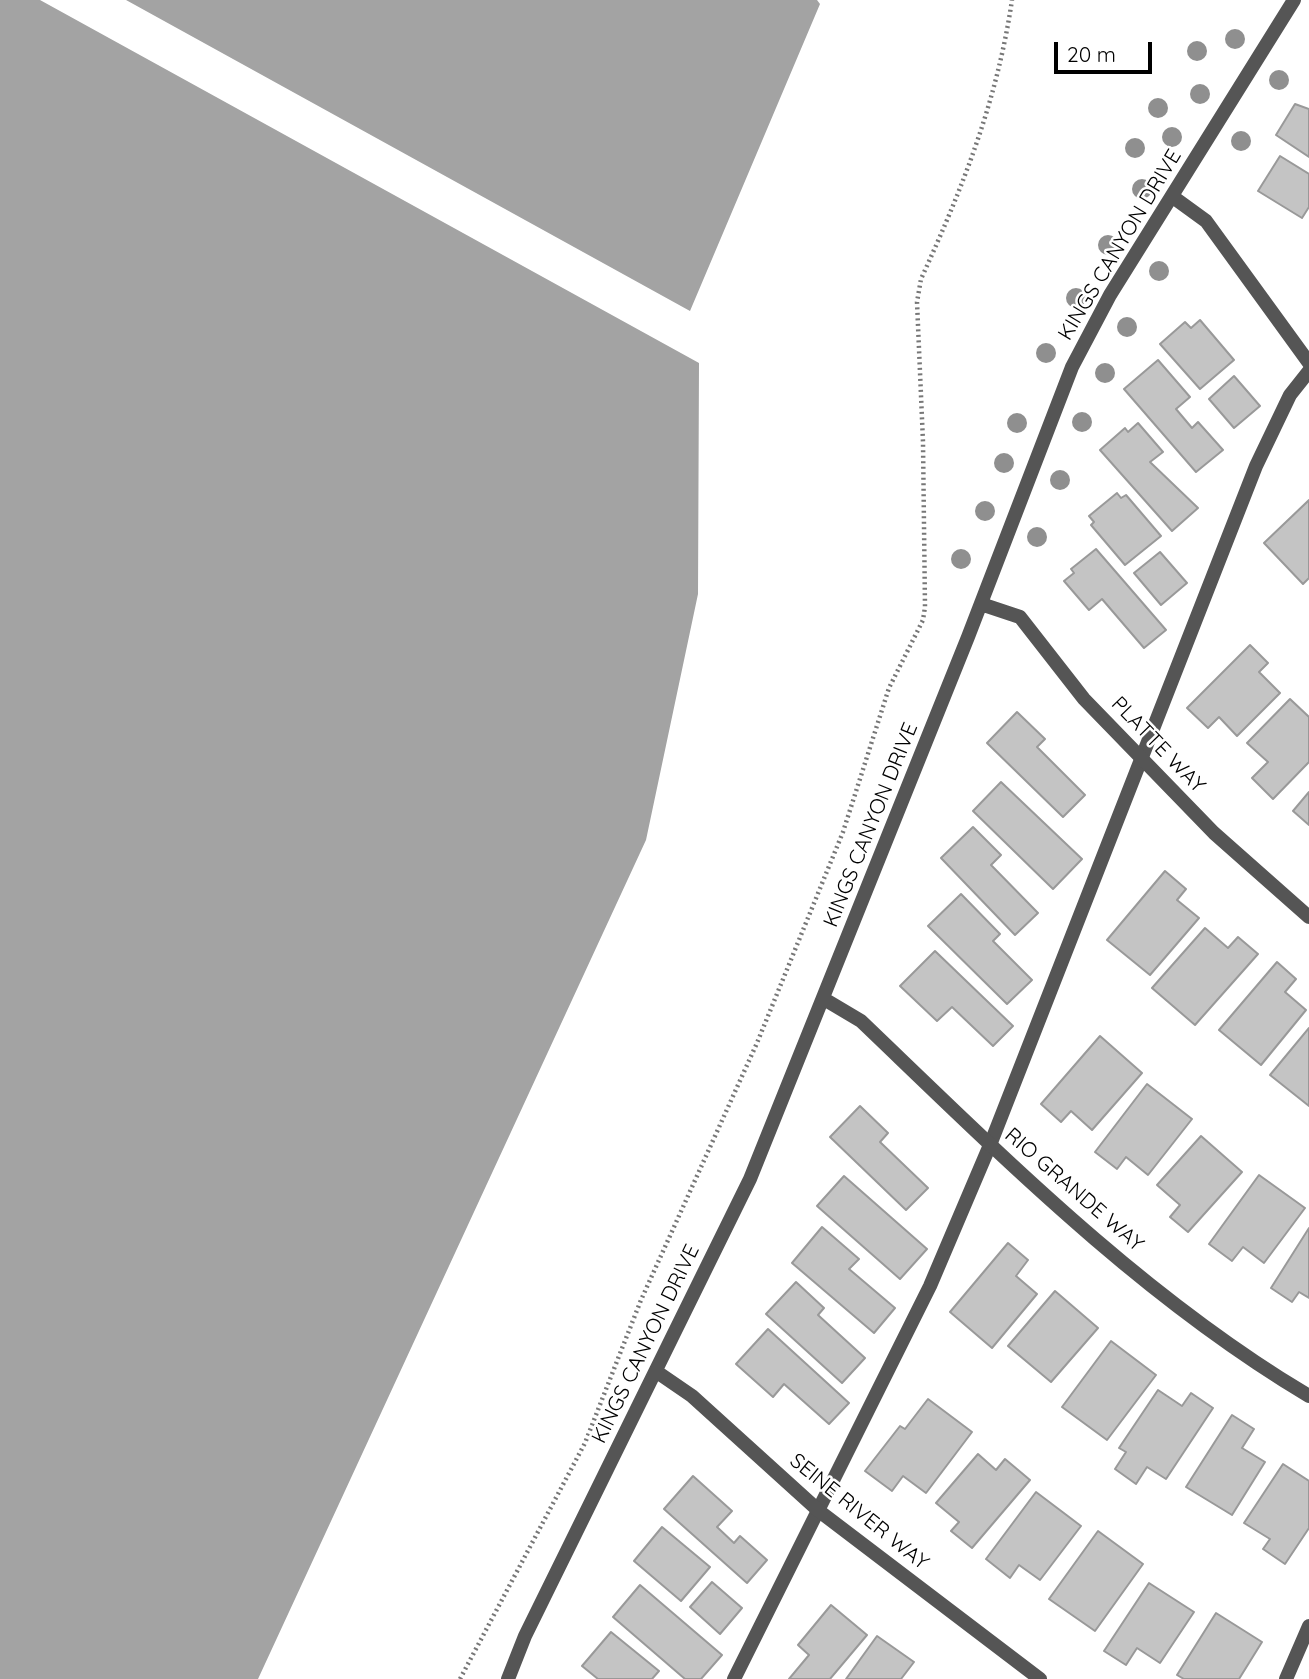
<!DOCTYPE html>
<html>
<head>
<meta charset="utf-8">
<style>
  body { margin:0 }
  #map { position:relative; width:1309px; height:1679px; overflow:hidden; background:#fff; font-family:Quicksand,sans-serif }
  canvas { display:block }
  .scale { position:absolute; left:1054px; top:42px; width:98px; height:32px; box-sizing:border-box; border:4px solid #000; border-top:0; padding-left:9px; font-size:21px; line-height:24px; white-space:nowrap; color:#000; -webkit-text-stroke:5px #fff; paint-order:stroke }
</style>
</head>
<body>
<div id="map">
<canvas width="1309" height="1679"></canvas>
<div class="scale">20 m</div>
</div>
<script>
const c = document.querySelector('canvas').getContext('2d');
c.lineJoin = 'round';
function fill(path, color) {
  c.fillStyle = color;
  c.fill(path, 'evenodd');
}
function strokePath(path, color, width, dash) {
  c.strokeStyle = color;
  c.lineWidth = width;
  c.lineCap = dash ? 'butt' : 'round';
  c.setLineDash(dash || []);
  c.stroke(path);
}
function write(font, color, halo, rows, align = 'center') {
  c.font = font + ' Quicksand,sans-serif';
  c.lineWidth = 5;
  c.setLineDash([]);
  c.textBaseline = 'middle';
  c.strokeStyle = halo;
  c.fillStyle = color;
  for (const [text, x, y, turn = 0] of rows) {
    c.save();
    c.translate(x, y);
    c.rotate((+turn || 0) * Math.PI / 180);
    c.textAlign = isNaN(turn) ? turn : align;
    if (halo) c.strokeText(text, 0, 0);
    c.fillText(text, 0, 0);
    c.restore();
  }
}
const water = new Path2D(`
  M 0,0 L 40,0 L 699,363 L 698,594 L 646,840 L 258,1679 L 0,1679 Z
  M 126,0 L 817,0 L 820,4 L 690,311 Z`);
const building = new Path2D(`
  M 1295,104 L 1309,109 L 1309,157 L 1276,135 Z
  M 1280,156 L 1309,174 L 1309,207 L 1302,218 L 1258,191 Z
  M 1200,320 L 1234,360 L 1200,389 L 1160,344 L 1185,322 L 1191,328 Z
  M 1158,360 L 1190,397 L 1176,409 L 1192,428 L 1198,422 L 1223,450 L 1196,472 L 1124,389 Z
  M 1234,376 L 1260,406 L 1234,428 L 1209,399 Z
  M 1138,423 L 1163,452 L 1150,462 L 1198,508 L 1172,531 L 1100,450 L 1125,428 L 1128,432 Z
  M 1117,493 L 1121,498 L 1126,495 L 1161,536 L 1125,565 L 1091,525 L 1094,522 L 1089,516 Z
  M 1309,500 L 1309,578 L 1303,584 L 1264,543 Z
  M 1096,549 L 1166,630 L 1144,648 L 1102,599 L 1089,610 L 1064,581 L 1074,573 L 1071,569 Z
  M 1160,552 L 1187,583 L 1161,605 L 1134,573 Z
  M 1250,645 L 1268,663 L 1259,672 L 1280,693 L 1237,736 L 1219,717 L 1208,728 L 1187,708 Z
  M 1290,699 L 1309,717 L 1309,762 L 1273,799 L 1252,778 L 1268,762 L 1247,743 Z
  M 1017,712 L 1045,739 L 1037,747 L 1085,795 L 1063,817 L 987,743 Z
  M 1001,782 L 1082,859 L 1053,889 L 973,811 Z
  M 1309,792 L 1309,825 L 1293,811 Z
  M 973,827 L 1001,855 L 991,865 L 1038,913 L 1015,935 L 941,858 Z
  M 1165,871 L 1186,889 L 1177,900 L 1199,918 L 1150,975 L 1107,940 Z
  M 961,894 L 1000,934 L 993,941 L 1032,980 L 1007,1004 L 928,926 Z
  M 1205,928 L 1228,948 L 1238,937 L 1258,954 L 1195,1025 L 1152,988 Z
  M 935,951 L 1013,1026 L 993,1046 L 952,1007 L 937,1021 L 900,986 Z
  M 1277,962 L 1296,979 L 1285,992 L 1306,1010 L 1261,1065 L 1219,1030 Z
  M 1309,1028 L 1309,1106 L 1270,1075 Z
  M 1100,1036 L 1142,1073 L 1092,1130 L 1071,1111 L 1061,1122 L 1041,1104 Z
  M 1147,1084 L 1192,1119 L 1148,1175 L 1126,1157 L 1117,1169 L 1095,1152 Z
  M 860,1106 L 888,1133 L 880,1142 L 928,1188 L 906,1210 L 830,1137 Z
  M 1201,1136 L 1242,1172 L 1188,1232 L 1170,1217 L 1180,1205 L 1157,1185 Z
  M 1259,1175 L 1305,1208 L 1264,1263 L 1243,1247 L 1232,1261 L 1209,1244 Z
  M 844,1176 L 927,1249 L 900,1279 L 817,1206 Z
  M 822,1227 L 859,1259 L 849,1269 L 895,1308 L 874,1333 L 792,1263 Z
  M 1309,1228 L 1309,1298 L 1299,1292 L 1292,1302 L 1271,1288 Z
  M 1008,1243 L 1028,1260 L 1016,1276 L 1037,1294 L 992,1348 L 950,1312 Z
  M 796,1282 L 824,1308 L 818,1315 L 865,1358 L 842,1383 L 766,1314 Z
  M 1055,1291 L 1098,1328 L 1051,1382 L 1008,1346 Z
  M 768,1329 L 849,1403 L 829,1424 L 784,1384 L 773,1397 L 736,1364 Z
  M 1111,1341 L 1156,1375 L 1107,1440 L 1062,1407 Z
  M 1158,1390 L 1182,1406 L 1191,1393 L 1213,1408 L 1166,1479 L 1147,1467 L 1136,1484 L 1115,1469 L 1126,1452 L 1119,1448 Z
  M 928,1399 L 972,1432 L 926,1493 L 903,1476 L 892,1491 L 865,1471 L 900,1426 L 905,1429 Z
  M 1232,1415 L 1254,1429 L 1242,1448 L 1265,1462 L 1232,1515 L 1186,1487 Z
  M 978,1454 L 996,1470 L 1005,1459 L 1030,1480 L 972,1548 L 951,1531 L 959,1522 L 936,1503 Z
  M 1283,1464 L 1309,1481 L 1309,1528 L 1285,1564 L 1263,1549 L 1270,1539 L 1244,1523 Z
  M 693,1476 L 732,1511 L 717,1527 L 734,1543 L 740,1536 L 767,1560 L 747,1583 L 664,1509 Z
  M 1036,1492 L 1081,1526 L 1040,1580 L 1019,1565 L 1010,1578 L 986,1559 Z
  M 662,1527 L 710,1567 L 681,1601 L 634,1561 Z
  M 1098,1531 L 1143,1564 L 1095,1631 L 1049,1599 Z
  M 712,1582 L 742,1608 L 720,1634 L 690,1607 Z
  M 1149,1583 L 1194,1612 L 1160,1663 L 1137,1648 L 1126,1665 L 1104,1651 Z
  M 640,1585 L 722,1655 L 701,1679 L 685,1679 L 613,1617 Z
  M 831,1605 L 867,1635 L 830,1679 L 789,1679 L 809,1655 L 798,1645 Z
  M 1216,1613 L 1262,1642 L 1239,1679 L 1184,1679 L 1177,1675 Z
  M 611,1632 L 659,1671 L 652,1679 L 598,1679 L 582,1666 Z
  M 877,1636 L 914,1662 L 901,1679 L 846,1679 Z`);
const path = new Path2D(`
  M 460,1679 L 585,1443 L 641,1300 L 757,1043 L 843,832 L 889,688 L 923,620 L 925,607 L 923,442 L 917,302 L 921,279 C 963,187 997,101 1012,0`);
const service = new Path2D(`
  M 734,1679 L 930,1286 L 990,1145 L 1256,466 L 1290,395 L 1309,371
  M 1286,1679 L 1309,1626`);
const minor = new Path2D(`
  M 1173,197 L 1206,221 L 1309,363
  M 981,604 L 1020,617 L 1084,699 L 1214,833 L 1309,917
  M 824,999 L 861,1021 C 1001,1155 1141,1296 1309,1396
  M 657,1372 L 692,1396 L 819,1511 L 1040,1679
  M 508,1679 L 525,1636 L 750,1179 L 968,637 L 1072,367 L 1110,295 L 1294,0`);
const trees = [
  [1235,39],
  [1197,51],
  [1279,80],
  [1200,94],
  [1158,108],
  [1172,137],
  [1241,141],
  [1135,148],
  [1142,189],
  [1108,245],
  [1159,271],
  [1076,298],
  [1127,327],
  [1046,353],
  [1105,373],
  [1082,422],
  [1017,423],
  [1004,463],
  [1060,480],
  [985,511],
  [1037,537],
  [961,559]
];
const streetNames = [
  ["KINGS CANYON DRIVE",1120,245,-59],
  ["PLATTE WAY",1158,745,46],
  ["KINGS CANYON DRIVE",871,825,-68],
  ["RIO GRANDE WAY",1074,1190,41],
  ["KINGS CANYON DRIVE",646,1344,-64],
  ["SEINE RIVER WAY",859,1512,39]
];
fill(water, '#a3a3a3');
fill(building, '#c4c4c4');
strokePath(building, '#999', 2);
strokePath(path, '#777', 4.5, [2, 3.5]);
strokePath(service, '#555', 14);
strokePath(minor, '#555', 14);
c.fillStyle = '#8f8f8f';
for (const [x, y] of trees) {
  c.beginPath();
  c.arc(x, y, 10, 0, 2 * Math.PI);
  c.fill();
}
write('21px', '#000', '#fff', streetNames);
</script>
</body>
</html>
